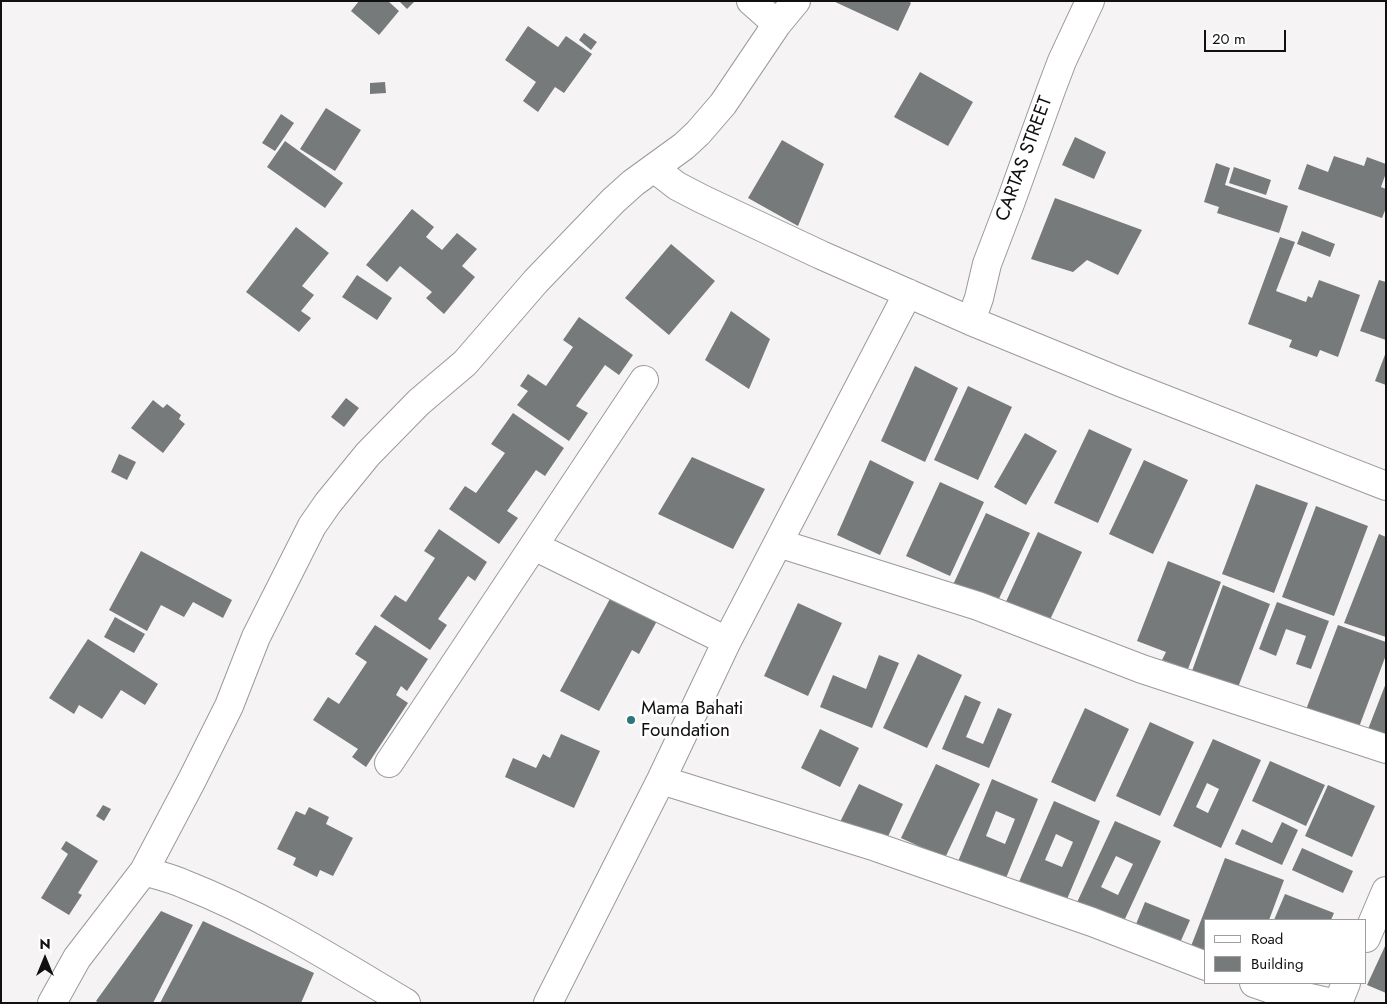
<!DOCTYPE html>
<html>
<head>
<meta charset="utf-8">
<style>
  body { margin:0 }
  #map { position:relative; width:1387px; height:1004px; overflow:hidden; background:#f6f3f5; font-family:Jost,sans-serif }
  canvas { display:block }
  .frame { position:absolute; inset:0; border:2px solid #111010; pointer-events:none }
  .legend { position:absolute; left:1204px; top:919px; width:162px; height:65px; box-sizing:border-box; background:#fff; border:1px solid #a09f9f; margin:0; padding:6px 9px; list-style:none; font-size:15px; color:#111010 }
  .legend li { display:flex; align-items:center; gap:10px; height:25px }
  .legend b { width:25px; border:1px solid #a09f9f }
  .north { position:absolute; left:20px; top:934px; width:50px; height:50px; -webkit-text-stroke:4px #fff; paint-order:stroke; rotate:0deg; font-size:14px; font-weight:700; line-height:20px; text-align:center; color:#111010 }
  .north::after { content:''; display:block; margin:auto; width:18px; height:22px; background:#111010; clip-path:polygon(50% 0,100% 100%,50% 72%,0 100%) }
  .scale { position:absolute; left:1204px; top:30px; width:82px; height:22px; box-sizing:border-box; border:2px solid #111010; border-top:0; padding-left:6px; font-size:15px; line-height:18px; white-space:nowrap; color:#111010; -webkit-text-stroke:4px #fff; paint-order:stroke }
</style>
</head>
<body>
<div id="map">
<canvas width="1387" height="1004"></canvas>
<div class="frame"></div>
<ul class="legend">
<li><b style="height:6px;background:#fff"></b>Road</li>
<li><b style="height:14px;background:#767a7a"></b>Building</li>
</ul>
<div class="north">N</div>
<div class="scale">20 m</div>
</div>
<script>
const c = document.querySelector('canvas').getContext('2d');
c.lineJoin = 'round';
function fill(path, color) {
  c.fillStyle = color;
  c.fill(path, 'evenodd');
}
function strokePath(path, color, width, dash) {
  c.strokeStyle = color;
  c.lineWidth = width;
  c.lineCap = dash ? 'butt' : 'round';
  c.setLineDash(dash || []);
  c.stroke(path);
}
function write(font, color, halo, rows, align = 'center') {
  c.font = font + ' Jost,sans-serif';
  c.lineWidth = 5;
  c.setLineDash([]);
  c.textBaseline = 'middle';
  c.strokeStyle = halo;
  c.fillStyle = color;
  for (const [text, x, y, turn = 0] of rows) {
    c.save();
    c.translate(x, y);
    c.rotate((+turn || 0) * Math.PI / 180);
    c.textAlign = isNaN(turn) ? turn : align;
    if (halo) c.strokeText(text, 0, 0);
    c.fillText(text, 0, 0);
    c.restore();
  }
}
const building = new Path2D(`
  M 359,1 L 388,1 L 399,11 L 379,35 L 351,11 Z
  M 399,1 L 415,1 L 407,9 Z
  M 833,1 L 908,1 L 911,3 L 898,31 Z
  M 528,26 L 558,47 L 566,36 L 592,54 L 564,93 L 555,87 L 538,112 L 523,101 L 536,82 L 505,60 Z
  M 584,33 L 597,42 L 591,50 L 579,40 Z
  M 920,72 L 973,102 L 948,146 L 894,117 Z
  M 385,82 L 386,93 L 370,94 L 370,83 Z
  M 326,108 L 361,130 L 335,171 L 300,149 Z
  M 281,114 L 294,123 L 275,151 L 262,143 Z
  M 1075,137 L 1106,152 L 1094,179 L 1062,165 Z
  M 782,140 L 824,164 L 798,226 L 748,198 Z
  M 285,141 L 343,183 L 325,208 L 267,167 Z
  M 1334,156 L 1364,166 L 1367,157 L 1386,164 L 1386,173 L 1381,187 L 1386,189 L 1386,208 L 1382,218 L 1298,189 L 1307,164 L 1328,172 Z
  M 1216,163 L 1230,168 L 1225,185 L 1288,206 L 1279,233 L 1217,213 L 1219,207 L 1204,202 Z
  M 1234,167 L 1271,180 L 1266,195 L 1229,183 Z
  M 1055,198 L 1142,230 L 1118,275 L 1087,260 L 1073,272 L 1031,259 Z
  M 412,209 L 434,227 L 426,237 L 442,250 L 457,233 L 477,249 L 462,266 L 475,277 L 444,314 L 426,298 L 432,292 L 400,266 L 387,282 L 366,265 Z
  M 296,227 L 329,253 L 302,286 L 314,295 L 301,311 L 311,318 L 299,332 L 246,292 Z
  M 1302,231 L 1335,244 L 1330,257 L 1297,244 Z
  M 1280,237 L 1295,242 L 1276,291 L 1306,302 L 1308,296 L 1312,298 L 1319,280 L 1360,295 L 1338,357 L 1320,350 L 1317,357 L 1289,347 L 1292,340 L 1248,324 Z
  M 671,244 L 715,281 L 669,335 L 625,298 Z
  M 357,275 L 392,298 L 377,320 L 342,297 Z
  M 1379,280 L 1386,282 L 1386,340 L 1360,331 Z
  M 731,311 L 770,339 L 749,389 L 705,360 Z
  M 579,317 L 633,355 L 619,375 L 605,365 L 576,406 L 588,413 L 569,441 L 517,405 L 528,391 L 520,386 L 528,374 L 546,386 L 573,347 L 563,340 Z
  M 1386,352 L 1386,385 L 1375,381 Z
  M 915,366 L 958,388 L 925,462 L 881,441 Z
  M 968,386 L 1012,407 L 978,480 L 934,460 Z
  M 346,398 L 359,408 L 344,427 L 331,417 Z
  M 153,400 L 163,408 L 167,404 L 181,415 L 179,419 L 185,424 L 163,453 L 131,428 Z
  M 513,413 L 564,448 L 545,476 L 536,470 L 507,511 L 518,518 L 499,544 L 449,509 L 465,486 L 476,493 L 505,453 L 491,444 Z
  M 1089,429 L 1132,449 L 1098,523 L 1054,503 Z
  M 1025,433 L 1057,451 L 1026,505 L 994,487 Z
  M 119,454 L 136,462 L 127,480 L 111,472 Z
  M 692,457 L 765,489 L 733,549 L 658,514 Z
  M 870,460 L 914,482 L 880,555 L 837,535 Z
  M 1144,460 L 1188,480 L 1153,554 L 1109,534 Z
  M 940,482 L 984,502 L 950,576 L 906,556 Z
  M 1256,484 L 1308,503 L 1274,593 L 1222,574 Z
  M 1316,506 L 1368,526 L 1334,616 L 1282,597 Z
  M 986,513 L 1030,533 L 995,607 L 952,587 Z
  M 439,529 L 487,562 L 475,581 L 468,576 L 438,619 L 447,625 L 430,650 L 380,616 L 395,595 L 406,602 L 435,558 L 424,551 Z
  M 1038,532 L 1082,552 L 1047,626 L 1004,606 Z
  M 1379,534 L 1386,537 L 1386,637 L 1344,623 Z
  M 141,551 L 232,600 L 223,618 L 193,602 L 184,617 L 161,605 L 147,631 L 109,610 Z
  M 1168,561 L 1221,582 L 1188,669 L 1162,660 L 1166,652 L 1137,641 Z
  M 1223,585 L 1270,604 L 1237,690 L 1192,671 Z
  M 611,597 L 657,621 L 639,654 L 632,650 L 599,711 L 560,691 Z
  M 1277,602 L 1329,621 L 1311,669 L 1296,664 L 1306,636 L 1286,629 L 1276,656 L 1259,649 Z
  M 798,603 L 842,623 L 808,696 L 764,676 Z
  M 115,617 L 145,634 L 134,653 L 104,637 Z
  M 375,625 L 428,659 L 407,691 L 401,686 L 396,695 L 408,703 L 366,767 L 352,757 L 358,749 L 313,720 L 328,697 L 339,704 L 367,662 L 355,654 Z
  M 1338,625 L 1386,642 L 1386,655 L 1356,735 L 1304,715 Z
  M 88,639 L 158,684 L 145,705 L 121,690 L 102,719 L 79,705 L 74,714 L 49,698 Z
  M 918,654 L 962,675 L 927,748 L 883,728 Z
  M 879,655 L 899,663 L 872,728 L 820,707 L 833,675 L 866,689 Z
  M 1386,683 L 1386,745 L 1365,737 Z
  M 965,695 L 981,702 L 966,737 L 983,744 L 998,708 L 1012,714 L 989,768 L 942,749 Z
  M 1085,708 L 1129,729 L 1095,802 L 1051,782 Z
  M 1150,722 L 1194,742 L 1160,816 L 1116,796 Z
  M 820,729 L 859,748 L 840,787 L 801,768 Z
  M 561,734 L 600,751 L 574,808 L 505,777 L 513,758 L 536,768 L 543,754 L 550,758 Z
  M 1213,739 L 1261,760 L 1221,848 L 1173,826 ZM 1207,783 L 1219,789 L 1208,813 L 1196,807 Z
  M 1270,761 L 1325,785 L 1306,826 L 1252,801 Z
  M 936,764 L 980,784 L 945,858 L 901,838 Z
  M 992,779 L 1038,799 L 1004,883 L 957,864 ZM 996,811 L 1015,819 L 1005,844 L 986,836 Z
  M 859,784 L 903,804 L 885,843 L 840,822 Z
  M 1328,785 L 1375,806 L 1352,857 L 1305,836 Z
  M 1054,801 L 1100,821 L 1062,911 L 1015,891 ZM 1056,834 L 1073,842 L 1062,867 L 1045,860 Z
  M 103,805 L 111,809 L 104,821 L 96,816 Z
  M 309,807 L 329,817 L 326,824 L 353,838 L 333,876 L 320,870 L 317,877 L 293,865 L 296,858 L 277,849 L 296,811 L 305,815 Z
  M 1115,821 L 1161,841 L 1118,934 L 1072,913 ZM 1116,856 L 1133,864 L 1118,895 L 1101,887 Z
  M 1282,822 L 1298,830 L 1282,865 L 1235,844 L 1242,829 L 1272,843 Z
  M 66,841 L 98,861 L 78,893 L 82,895 L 69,915 L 41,898 L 68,854 L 61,849 Z
  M 1302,848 L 1353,871 L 1343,893 L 1292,870 Z
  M 1225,858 L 1284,880 L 1269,920 L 1206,920 L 1206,961 L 1188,954 Z
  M 1285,894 L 1334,913 L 1331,920 L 1274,920 Z
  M 1145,902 L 1190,920 L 1176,952 L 1132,934 Z
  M 161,911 L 193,925 L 153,1003 L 99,1003 L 96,1001 Z
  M 203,921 L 314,973 L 301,1003 L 160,1003 Z
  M 1386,944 L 1386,993 L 1367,985 Z`);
const minor = new Path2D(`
  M 751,1 L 777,24
  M 655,169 L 677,186 L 702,199 L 821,255 L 971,321 L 1120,382 L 1386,486
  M 971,321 L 979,298 L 987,264 L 1011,201 L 1051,90 L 1062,61 L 1090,1
  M 778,543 L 978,606 L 1142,669 L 1386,749
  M 534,546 L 727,641
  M 389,763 L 644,380
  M 661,780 L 876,847 L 1092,922 L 1206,966
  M 144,871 C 157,875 171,878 184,884 C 263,915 334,960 406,1003
  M 1366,938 L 1386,891
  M 1254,983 L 1274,990 L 1332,1003
  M 52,1003 L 77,958 L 144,871 L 192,780 L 229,706 L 256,637 L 312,526 L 328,503 L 368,454 L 419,402 L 465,363 L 536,281 L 613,201 L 633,183 L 684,146 L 698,133 L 723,104 L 777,24 L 796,1
  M 548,1003 L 661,780 L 727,641 L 908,293
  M 1338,1003 L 1346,983`);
const markers = [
  [631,720,5,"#2b757c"]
];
const streetNames = [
  ["CARTAS STREET",1025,159,-70]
];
const poiNames = [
  ["Mama Bahati",641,709],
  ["Foundation",641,731]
];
fill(building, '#767a7a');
strokePath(minor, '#9c999b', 30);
strokePath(minor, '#fff', 28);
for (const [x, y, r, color] of markers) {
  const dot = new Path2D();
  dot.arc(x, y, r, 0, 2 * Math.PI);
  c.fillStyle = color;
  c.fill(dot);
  strokePath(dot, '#fff', 2);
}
write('19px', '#111010', '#fff', streetNames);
write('19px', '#111010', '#fff', poiNames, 'left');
</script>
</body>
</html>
